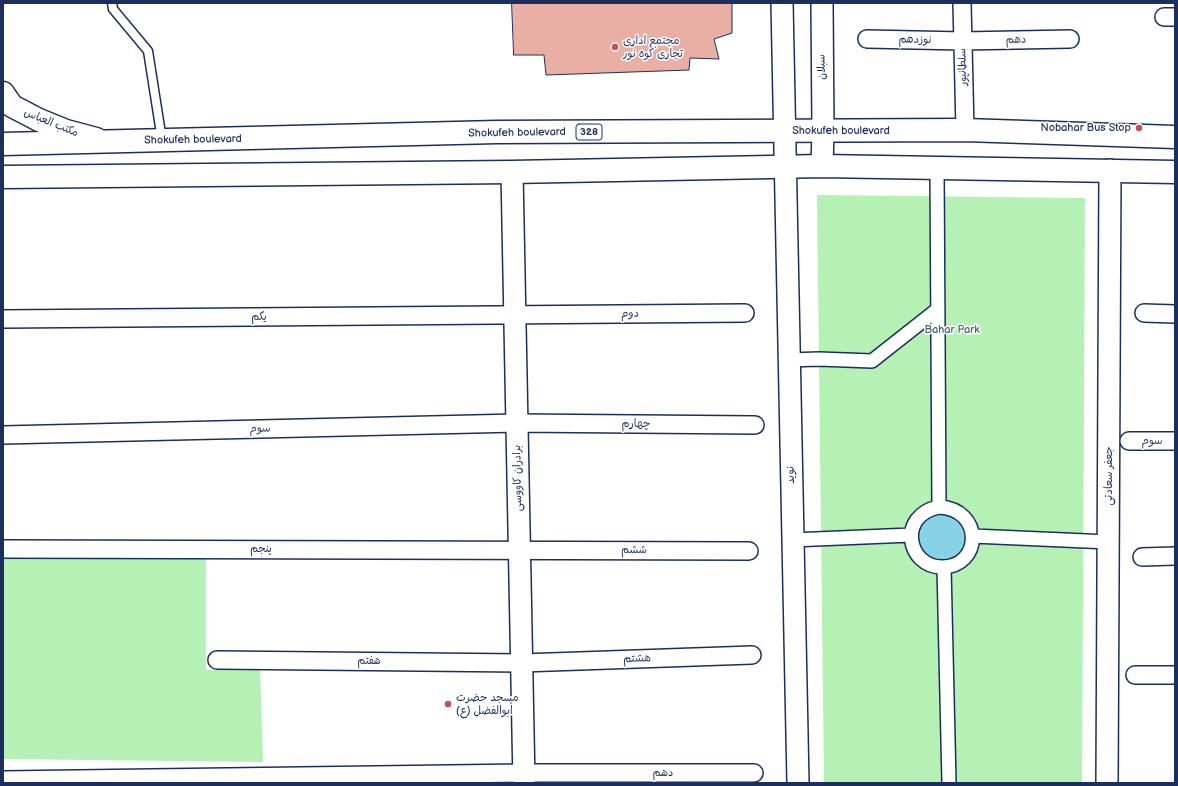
<!DOCTYPE html>
<html>
<head>
<meta charset="utf-8">
<style>
  body { margin:0 }
  #map { position:relative; width:1178px; height:786px; overflow:hidden; background:#fff; font-family:"Balsamiq Sans",sans-serif }
  canvas { display:block }
  .frame { position:absolute; inset:0; border:4px solid #1b2f5e; pointer-events:none }
</style>
</head>
<body>
<div id="map">
<canvas width="1178" height="786"></canvas>
<div class="frame"></div>
</div>
<script>
const c = document.querySelector('canvas').getContext('2d');
c.lineJoin = 'round';
function fill(path, color) {
  c.fillStyle = color;
  c.fill(path, 'evenodd');
}
function strokePath(path, color, width, dash) {
  c.strokeStyle = color;
  c.lineWidth = width;
  c.lineCap = dash ? 'butt' : 'round';
  c.setLineDash(dash || []);
  c.stroke(path);
}
function write(font, color, halo, rows, align = 'center') {
  c.font = font + ' "Balsamiq Sans","Playpen Sans Arabic",sans-serif';
  c.lineWidth = 3;
  c.setLineDash([]);
  c.textBaseline = 'middle';
  c.strokeStyle = halo;
  c.fillStyle = color;
  for (const [text, x, y, turn = 0] of rows) {
    c.save();
    c.translate(x, y);
    c.rotate((+turn || 0) * Math.PI / 180);
    c.textAlign = isNaN(turn) ? turn : align;
    if (halo) c.strokeText(text, 0, 0);
    c.fillText(text, 0, 0);
    c.restore();
  }
}
const green = new Path2D(`
  M 817,195 L 1085,198 L 1082,783 L 824,783 Z
  M 206,555 L 206,670 L 260,668 L 263,762 L 3,759 L 3,556 Z`);
const water = new Path2D(`
  M 940,511 L 962,521 C 964,525 967,531 967,535 C 970,554 946,566 931,559 C 915,552 912,527 926,517 C 930,515 936,513 940,511 Z`);
const building = new Path2D(`
  M 512,3 L 732,3 L 732,33 L 714,39 L 719,59 L 690,58 L 689,70 L 546,75 L 544,55 L 514,55 Z`);
const service = new Path2D(`
  M 112,3 L 113,9 L 148,51 L 162,140`);
const pedestrian = new Path2D(`
  M 937,167 L 939,507
  M 789,360 L 819,359 L 872,361 L 938,309
  M 939,507 C 984,509 982,567 942,567 C 907,567 897,515 939,507 Z
  M 973,536 L 1109,542
  M 792,540 L 911,535
  M 944,567 L 949,783`);
const minor = new Path2D(`
  M 962,3 L 965,130
  M 1164,17 L 1175,17
  M 867,39 L 963,41 L 1070,39
  M 1144,313 L 1175,314
  M 3,319 L 745,313
  M 3,435 L 517,423 L 755,425
  M 1129,441 L 1175,441
  M 3,549 L 749,551
  M 1142,557 L 1175,556
  M 217,660 L 522,663 L 752,655
  M 1135,675 L 1175,675
  M 3,780 L 524,773 L 754,773`);
const tertiary = new Path2D(`
  M 782,3 L 798,783
  M 822,3 L 823,131 L 822,166
  M 512,172 L 524,783
  M 1107,783 L 1110,170`);
const secondary = new Path2D(`
  M 3,93 L 12,106 L 39,120 L 66,131 L 96,139`);
const primary = new Path2D(`
  M 3,144 L 497,132 L 965,130 L 1175,137
  M 3,177 L 512,172 L 822,166 L 1175,172`);
const markers = [
  [615,47,4,"#d1495b"],
  [1139,128,4,"#d1495b"],
  [448,704,4,"#d1495b"]
];
const shields = [
  [589,132,26]
];
const shieldNames = [
  ["328",589,132]
];
const streetNames = [
  ["نوزدهم",915,40,1],
  ["دهم",1016,40,-1],
  ["سبلان",822,67,-91],
  ["سلطانپور",963,67,-91],
  ["مکتب العباس",51,123,22],
  ["Shokufeh boulevard",841,131],
  ["Shokufeh boulevard",517,133,-1],
  ["Shokufeh boulevard",193,140,-1],
  ["دوم",630,314,-1],
  ["یکم",259,317],
  ["چهارم",636,424],
  ["سوم",260,429,-1],
  ["سوم",1152,441],
  ["نوید",791,475,-91],
  ["جعفر سعادتی",1109,476,-90],
  ["برادران کاووسی",518,478,-91],
  ["پنجم",261,549],
  ["ششم",634,550],
  ["هشتم",637,659,-2],
  ["هفتم",369,661],
  ["دهم",663,773]
];
const poiNames = [
  ["مجتمع اداری",623,41],
  ["تجاری کوه نور",623,54],
  ["Nobahar Bus Stop",1131,128,"right"],
  ["مسجد حضرت",456,698],
  ["ابوالفضل (ع)",456,711]
];
const parkNames = [
  ["Bahar Park",952,330]
];
fill(green, '#b5f0b4');
fill(water, '#86d3e5');
strokePath(water, '#5b91af', 1);
fill(building, '#e9afa4');
strokePath(building, '#1b2f5e', 1);
strokePath(service, '#1b2f5e', 11);
strokePath(pedestrian, '#1b2f5e', 16);
strokePath(minor, '#1b2f5e', 20);
strokePath(tertiary, '#1b2f5e', 24);
strokePath(secondary, '#1b2f5e', 25);
strokePath(primary, '#1b2f5e', 25);
strokePath(service, '#fff', 8);
strokePath(pedestrian, '#fff', 13);
strokePath(minor, '#fff', 17);
strokePath(tertiary, '#fff', 21);
strokePath(secondary, '#fff', 22);
strokePath(primary, '#fff', 22);
for (const [x, y, r, color] of markers) {
  const dot = new Path2D();
  dot.arc(x, y, r, 0, 2 * Math.PI);
  c.fillStyle = color;
  c.fill(dot);
  strokePath(dot, '#fff', 1.5);
}
for (const [x, y, w] of shields) {
  const box = new Path2D();
  box.roundRect(x - w / 2, y - 8, w, 16, 3);
  c.fillStyle = '#fff';
  c.fill(box);
  strokePath(box, '#1b2f5e', 1);
}
write('bold 10px', '#1b2f5e', null, shieldNames);
write('11px', '#1b2f5e', '#fff', streetNames);
write('11px', '#1b2f5e', '#fff', poiNames, 'left');
write('11px', '#425f74', '#fff', parkNames);
</script>
</body>
</html>
